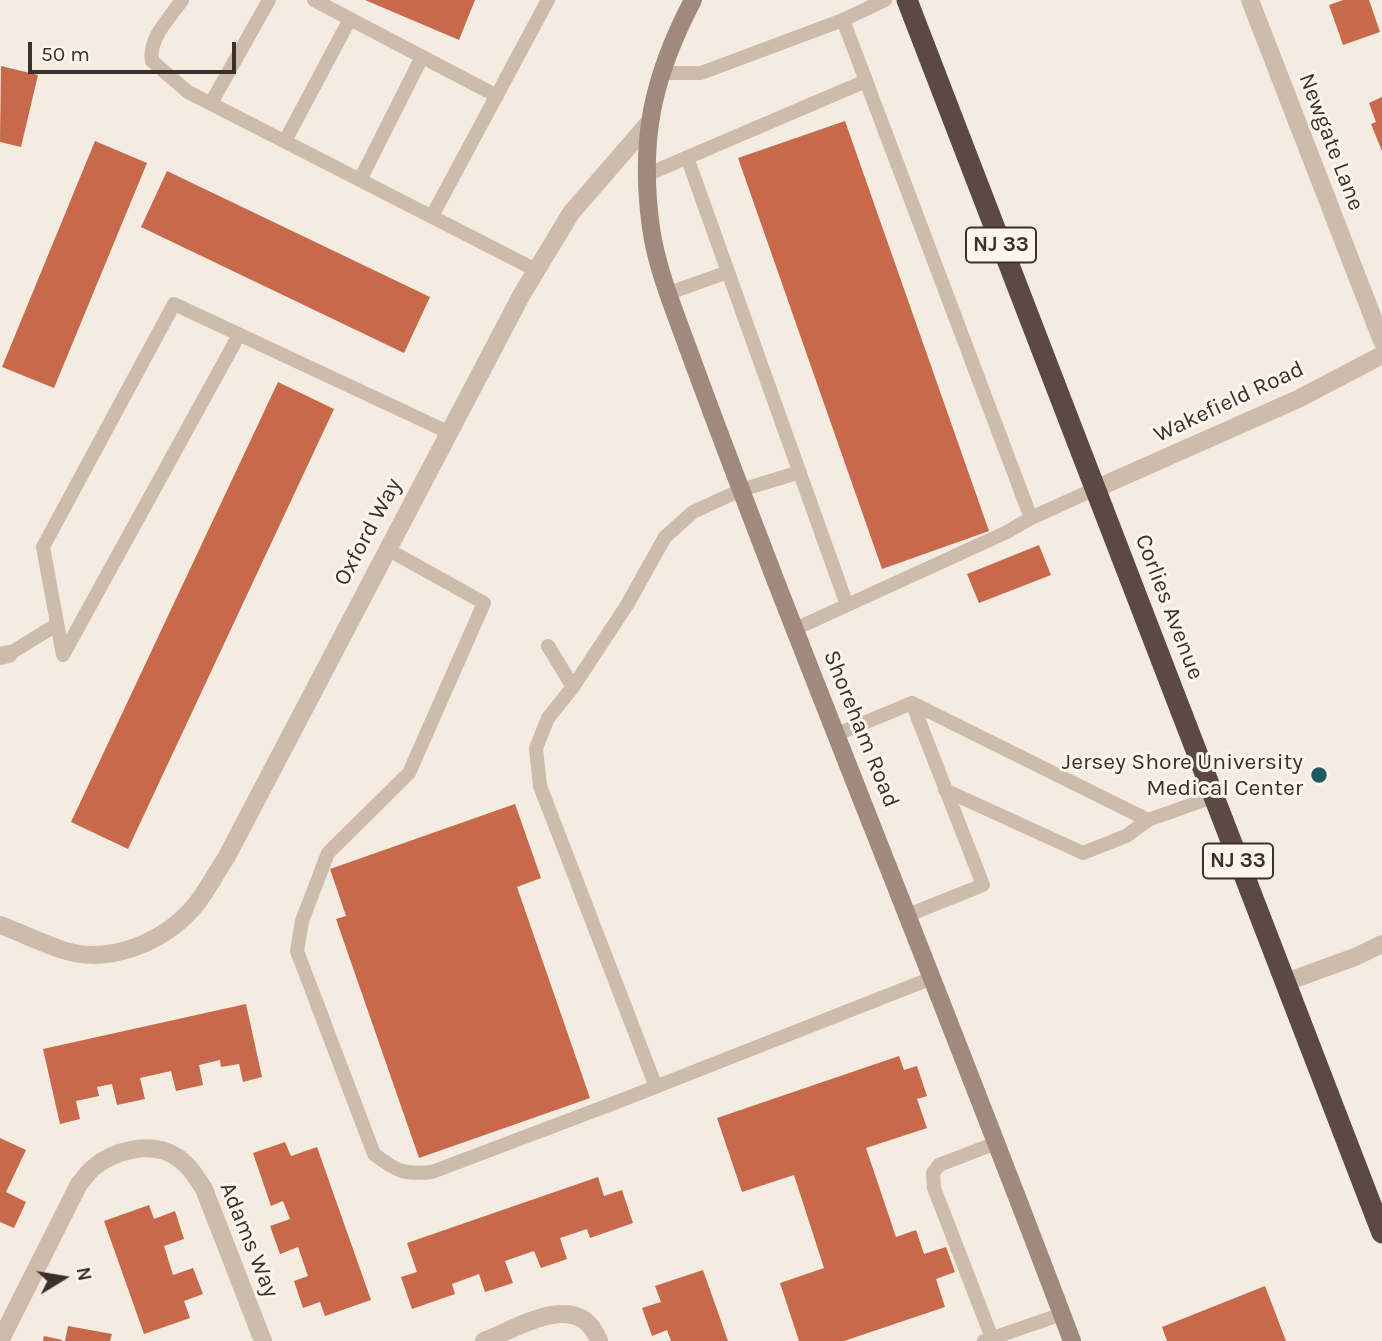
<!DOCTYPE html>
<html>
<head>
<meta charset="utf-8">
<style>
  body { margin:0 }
  #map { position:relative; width:1382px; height:1341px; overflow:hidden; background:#f4ebe1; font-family:Karla,sans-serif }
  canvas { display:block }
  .north { position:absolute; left:28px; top:1243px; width:70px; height:70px; -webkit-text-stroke:5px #fbf5ee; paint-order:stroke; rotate:79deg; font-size:19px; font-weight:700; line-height:28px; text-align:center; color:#3b302b }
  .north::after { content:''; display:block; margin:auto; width:24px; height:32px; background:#3b302b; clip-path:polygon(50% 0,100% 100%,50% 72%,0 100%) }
  .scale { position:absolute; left:28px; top:42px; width:208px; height:32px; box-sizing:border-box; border:4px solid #3b302b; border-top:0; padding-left:9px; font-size:21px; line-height:24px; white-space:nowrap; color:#3b302b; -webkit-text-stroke:5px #fbf5ee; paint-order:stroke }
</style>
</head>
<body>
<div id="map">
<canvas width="1382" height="1341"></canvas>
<div class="north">N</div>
<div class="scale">50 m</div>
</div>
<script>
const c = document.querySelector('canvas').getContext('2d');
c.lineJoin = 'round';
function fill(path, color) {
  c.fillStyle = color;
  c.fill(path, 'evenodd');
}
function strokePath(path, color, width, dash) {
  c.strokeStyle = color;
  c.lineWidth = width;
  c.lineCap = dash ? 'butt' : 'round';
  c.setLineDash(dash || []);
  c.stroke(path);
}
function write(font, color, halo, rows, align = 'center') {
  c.font = font + ' Karla,sans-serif';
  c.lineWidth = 6;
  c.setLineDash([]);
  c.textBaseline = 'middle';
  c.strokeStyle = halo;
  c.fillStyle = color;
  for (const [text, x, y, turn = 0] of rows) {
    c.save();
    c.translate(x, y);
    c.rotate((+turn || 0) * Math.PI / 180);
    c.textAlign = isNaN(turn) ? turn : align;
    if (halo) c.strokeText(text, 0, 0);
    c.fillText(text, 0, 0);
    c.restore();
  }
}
const building = new Path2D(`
  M 365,0 L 475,0 L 459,40 Z
  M 1343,0 L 1369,0 L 1380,32 L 1343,45 L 1329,5 Z
  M 1,66 L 38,75 L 21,147 L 0,142 Z
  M 1382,97 L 1382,151 L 1371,124 L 1376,122 L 1369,103 Z
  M 845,121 L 989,531 L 882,569 L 738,158 Z
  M 95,141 L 147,163 L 54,388 L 2,367 Z
  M 167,171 L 430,297 L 404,353 L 141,227 Z
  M 278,382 L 334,409 L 128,849 L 71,822 Z
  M 1039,545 L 1051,575 L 979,603 L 967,574 Z
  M 515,804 L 541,878 L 517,887 L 590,1098 L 419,1158 L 336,919 L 346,916 L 330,869 Z
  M 246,1004 L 262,1077 L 243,1082 L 239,1064 L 221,1067 L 220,1060 L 199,1065 L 203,1085 L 176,1091 L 171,1071 L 140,1078 L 145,1099 L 117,1105 L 112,1084 L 97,1087 L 99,1096 L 76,1101 L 80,1119 L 60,1124 L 43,1049 Z
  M 899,1056 L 904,1070 L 917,1066 L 927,1096 L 917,1099 L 927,1128 L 866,1148 L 896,1237 L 916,1230 L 924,1254 L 946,1247 L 955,1272 L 936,1279 L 945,1307 L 844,1341 L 799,1341 L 780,1283 L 824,1268 L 794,1175 L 742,1192 L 717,1118 Z
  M 0,1138 L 26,1150 L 6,1192 L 26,1202 L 14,1228 L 0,1222 Z
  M 285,1142 L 291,1156 L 317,1147 L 371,1300 L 325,1316 L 320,1302 L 303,1308 L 294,1281 L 308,1276 L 298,1247 L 280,1254 L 270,1226 L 290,1219 L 283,1201 L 271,1206 L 253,1153 Z
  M 598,1177 L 604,1196 L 622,1190 L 633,1223 L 590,1238 L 587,1229 L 560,1238 L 567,1259 L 541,1268 L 534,1251 L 505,1261 L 513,1283 L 485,1292 L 479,1274 L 452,1284 L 455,1294 L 412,1309 L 401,1277 L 417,1272 L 407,1243 Z
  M 149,1205 L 154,1219 L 175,1211 L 184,1239 L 164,1246 L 173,1275 L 193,1268 L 203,1294 L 184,1301 L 190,1318 L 144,1334 L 104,1221 Z
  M 703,1270 L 728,1341 L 671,1341 L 667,1330 L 652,1336 L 642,1308 L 661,1302 L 655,1286 Z
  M 1265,1286 L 1286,1341 L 1167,1341 L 1162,1327 Z
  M 68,1326 L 112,1334 L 110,1341 L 65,1341 Z
  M 44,1336 L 62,1340 L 62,1341 L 43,1341 Z`);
const lane = new Path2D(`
  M 182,0 C 170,18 148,38 152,61 L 188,92 L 536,270
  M 314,0 L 497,96
  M 885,0 L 843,20 L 1031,518 L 1095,489
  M 662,68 L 670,73 L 701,73 L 843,20
  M 211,103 L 269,0
  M 285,141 L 350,19
  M 687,157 L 847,605
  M 646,175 L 866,81
  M 360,180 L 422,57
  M 432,216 L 548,0
  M 669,293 L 728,272
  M 239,335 L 63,655 L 43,547 L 174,304 L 448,432
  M 387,549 L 484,603 L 409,773 L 328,853 L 302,921 L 297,951 L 374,1154 C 396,1171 404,1175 432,1172 L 617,1102 L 932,978
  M 795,629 L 1007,532 L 1031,518
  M 548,646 L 573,687 L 548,718 L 536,748 L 540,786 L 656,1087
  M 9,654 L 56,625
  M 573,687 L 627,605 L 665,537 L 693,512 L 741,490 L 800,472
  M 912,703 L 1148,820 L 1213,797
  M 837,734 L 912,703 L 983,885 L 908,915
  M 945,790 L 1083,853 L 1126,836 L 1148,820
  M 992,1338 L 934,1188 L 933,1173 L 939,1165 L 996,1143
  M 984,1341 L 1062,1314`);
const street = new Path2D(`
  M 1250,0 L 1382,341
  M 1095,489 L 1298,399 L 1382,355
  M 0,656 L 9,654
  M 0,925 C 22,933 43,944 66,951 C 111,964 163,942 193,908 C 206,893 215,874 226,858 L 522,294 L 571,213 L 648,124
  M 1286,982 L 1355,957 L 1382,944
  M 0,1341 L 79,1184 C 84,1179 88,1172 93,1168 C 114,1150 151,1141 175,1156 C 188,1163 196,1177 204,1189 L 263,1341
  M 484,1341 C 520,1327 579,1288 599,1341`);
const secondary = new Path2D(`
  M 693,0 C 652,78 639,140 651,228 C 657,270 675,312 689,351 C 717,428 746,503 775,579 C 874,833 976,1086 1072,1341`);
const highway = new Path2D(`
  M 907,0 L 1382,1233`);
const markers = [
  [1319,775,9,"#1f5a5e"]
];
const shields = [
  [1001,245,70],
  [1238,861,70]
];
const shieldNames = [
  ["NJ 33",1001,245],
  ["NJ 33",1238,861]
];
const streetNames = [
  ["Newgate Lane",1331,142,69],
  ["Wakefield Road",1229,402,-25],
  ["Oxford Way",368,532,-62],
  ["Corlies Avenue",1169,607,69],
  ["Shoreham Road",861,729,68],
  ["Adams Way",249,1240,68]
];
const poiNames = [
  ["Jersey Shore University",1303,762],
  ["Medical Center",1303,788]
];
fill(building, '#c8694b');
strokePath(lane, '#cdbbac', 14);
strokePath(street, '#cdbbac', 18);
strokePath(secondary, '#a18a7d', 18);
strokePath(highway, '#5c4a42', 21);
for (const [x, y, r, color] of markers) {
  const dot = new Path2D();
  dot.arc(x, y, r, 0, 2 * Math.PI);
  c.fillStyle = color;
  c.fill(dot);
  strokePath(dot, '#fbf5ee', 2.5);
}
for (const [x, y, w] of shields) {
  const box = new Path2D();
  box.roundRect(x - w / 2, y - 17.5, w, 35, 5);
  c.fillStyle = '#fbf5ee';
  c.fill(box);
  strokePath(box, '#3b302b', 2);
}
write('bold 21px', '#3b302b', null, shieldNames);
write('23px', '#3b302b', '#fbf5ee', streetNames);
write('23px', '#3b302b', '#fbf5ee', poiNames, 'right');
</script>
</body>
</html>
